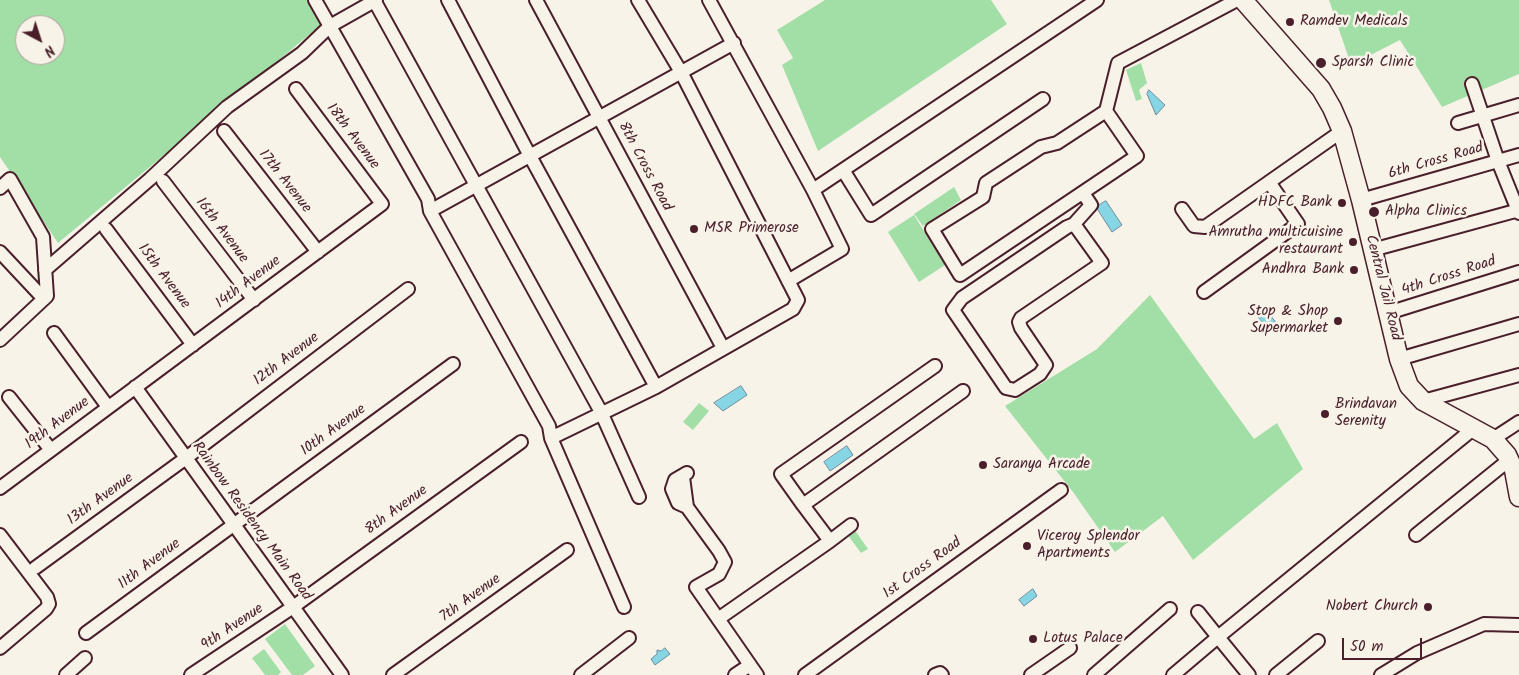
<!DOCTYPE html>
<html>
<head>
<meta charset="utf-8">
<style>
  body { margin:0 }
  #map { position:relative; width:1519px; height:675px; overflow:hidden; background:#f7f3e8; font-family:Kalam,sans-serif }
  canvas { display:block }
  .north { position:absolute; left:15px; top:15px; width:50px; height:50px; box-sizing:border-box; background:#f7f3e8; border:1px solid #b29e9c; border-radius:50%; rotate:140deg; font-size:14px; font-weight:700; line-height:20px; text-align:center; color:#4a1f2b }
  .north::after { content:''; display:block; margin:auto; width:18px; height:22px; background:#4a1f2b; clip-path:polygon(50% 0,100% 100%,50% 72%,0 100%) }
  .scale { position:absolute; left:1342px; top:638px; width:80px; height:22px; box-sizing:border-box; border:2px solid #4a1f2b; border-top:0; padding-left:6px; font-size:15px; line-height:18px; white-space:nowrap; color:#4a1f2b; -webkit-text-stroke:4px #f7f3e8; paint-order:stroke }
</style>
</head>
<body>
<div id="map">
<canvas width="1519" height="675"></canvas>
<div class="north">N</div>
<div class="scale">50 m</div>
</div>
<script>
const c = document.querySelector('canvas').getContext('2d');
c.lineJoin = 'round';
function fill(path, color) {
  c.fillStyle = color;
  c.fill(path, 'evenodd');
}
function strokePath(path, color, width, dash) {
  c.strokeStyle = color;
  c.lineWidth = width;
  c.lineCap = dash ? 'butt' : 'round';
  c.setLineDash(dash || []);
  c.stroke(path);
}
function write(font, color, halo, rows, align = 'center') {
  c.font = font + ' Kalam,sans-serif';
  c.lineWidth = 5;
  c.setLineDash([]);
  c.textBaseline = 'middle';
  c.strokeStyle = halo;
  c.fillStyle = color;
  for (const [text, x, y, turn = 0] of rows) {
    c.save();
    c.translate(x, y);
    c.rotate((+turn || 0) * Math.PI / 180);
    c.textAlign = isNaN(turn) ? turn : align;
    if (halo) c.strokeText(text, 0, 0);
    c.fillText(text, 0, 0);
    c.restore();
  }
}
const green = new Path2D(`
  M 0,0 L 307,0 L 321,25 L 58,243 L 0,157 ZM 25,25 L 55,25 L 55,55 L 25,55 Z
  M 825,0 L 991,0 L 1007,24 L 818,151 L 782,65 L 793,58 L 777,30 Z
  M 1329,0 L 1519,0 L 1519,74 L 1442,107 L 1400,40 L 1351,65 Z
  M 1141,63 L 1147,83 L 1139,90 L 1142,99 L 1136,101 L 1126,70 Z
  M 954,187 L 961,200 L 923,226 L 914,214 Z
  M 914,215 L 945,265 L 919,282 L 888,232 Z
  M 1150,295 L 1254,439 L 1277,423 L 1303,469 L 1193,560 L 1163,516 L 1115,552 L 1073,492 L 1005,406 L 1097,349 Z
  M 699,403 L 709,411 L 693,430 L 683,422 Z
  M 854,529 L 868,549 L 861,553 L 847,534 Z
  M 285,624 L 315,666 L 303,675 L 292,675 L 265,639 Z
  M 264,649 L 281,672 L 278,675 L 265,675 L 252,658 Z`);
const water = new Path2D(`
  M 1149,90 L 1165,105 L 1156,115 L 1147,94 Z
  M 1106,201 L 1122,225 L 1112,232 L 1096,207 Z
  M 1267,311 L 1277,324 L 1268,330 L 1258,317 Z
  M 741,386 L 747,395 L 723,411 L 714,403 Z
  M 847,446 L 853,455 L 830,471 L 824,462 Z
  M 1033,589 L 1037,596 L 1024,606 L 1019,600 Z
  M 665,648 L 670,654 L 655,665 L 651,659 L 657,654 L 657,650 L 661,651 Z`);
const minor = new Path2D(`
  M 315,0 L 428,199 L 430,211 L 549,426 L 551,438 L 624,607
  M 374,0 L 601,412 L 639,497
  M 448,0 L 530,156 L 656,387
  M 536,0 L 723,348
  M 709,0 L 813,190
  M 1472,84 L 1498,161 L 1519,213
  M 1106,111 L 1137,156 L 960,275 L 932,229 L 983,197 L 986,183 L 1041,147 L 1057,143 L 1106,111 L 1118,63 L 1237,0
  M 1458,123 L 1519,105
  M 224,131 L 318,252
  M 843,170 L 871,215 L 1043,99
  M 163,181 L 254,300
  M 0,188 L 10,179 L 43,237 L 47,296 L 0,340
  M 1361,200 L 1519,155
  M 1182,209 L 1194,226 L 1205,227 L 1342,131
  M 430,211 L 734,43
  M 1074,224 L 1102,263 L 1021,318 L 1019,322 L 1021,328 L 1046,365 L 1040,374 L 1015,390 L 1006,388 L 953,310 L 962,298 L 1067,227 Z
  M 1074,224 L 1091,205 L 1083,193
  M 106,229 L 193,345
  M 1372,250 L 1519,210
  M 0,252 L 44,299
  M 45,270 L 150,179 L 227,107 L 302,53 L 330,26 L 376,0
  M 788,281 L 842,249 L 813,190 L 1097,0
  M 1204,292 L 1298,224 L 1269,182
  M 1388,313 L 1519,272
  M 54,333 L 108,407
  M 1399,359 L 1519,324
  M 135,387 L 342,675
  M 9,397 L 51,450
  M 1423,401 L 1519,375
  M 551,438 L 656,387 L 793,309 L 798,300 L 681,72 L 638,0
  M 1493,439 L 1519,422
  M 683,477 L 687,507 L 719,551 L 725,562 L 719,574 L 696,587 L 757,675
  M 0,488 L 382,204 L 296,89
  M 803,505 L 781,474 L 935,366
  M 687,507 L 678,503 L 672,489 L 675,480 L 687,473
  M 0,535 L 47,597 L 49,604 L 46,609 L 0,648
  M 1416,535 L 1509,460
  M 830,541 L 851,525
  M 35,568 L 186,458 L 408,289
  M 718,619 L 830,541 L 803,505 L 963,391
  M 86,633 L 453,364
  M 66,675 L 85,658
  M 191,675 L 293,607 L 521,442
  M 393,675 L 567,550
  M 581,675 L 629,638
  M 735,675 L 750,665
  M 805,675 L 1061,490
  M 935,675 L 940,673 L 942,675
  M 1031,675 L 1070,648
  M 1094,675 L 1170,609
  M 1173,675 L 1218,637 L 1198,612
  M 1249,675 L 1218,637 L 1473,429
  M 1276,675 L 1318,641
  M 1381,675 L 1417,653 L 1484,624 L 1519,625`);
const secondary = new Path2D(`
  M 1243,0 L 1321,89 L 1332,108 L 1342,131 L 1361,200 L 1399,359 L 1409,386 L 1423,401 L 1493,439 L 1507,455 L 1514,470 L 1519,497`);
const markers = [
  [1290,22,5,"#4a1f2b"],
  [1321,63,6,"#4a1f2b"],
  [1342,203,5,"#4a1f2b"],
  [1374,212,6,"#4a1f2b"],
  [694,229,5,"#4a1f2b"],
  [1353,242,5,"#4a1f2b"],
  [1354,270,5,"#4a1f2b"],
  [1338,321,5,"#4a1f2b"],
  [1325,414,5,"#4a1f2b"],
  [983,465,5,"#4a1f2b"],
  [1027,546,5,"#4a1f2b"],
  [1428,607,5,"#4a1f2b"],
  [1033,639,5,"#4a1f2b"]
];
const poiNames = [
  ["Ramdev Medicals",1300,22],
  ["Sparsh Clinic",1332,63],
  ["HDFC Bank",1332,203,"right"],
  ["Alpha Clinics",1385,212],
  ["MSR Primerose",704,229],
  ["Amrutha multicuisine",1343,233,"right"],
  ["restaurant",1343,250,"right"],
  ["Andhra Bank",1344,270,"right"],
  ["Stop & Shop",1328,312,"right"],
  ["Supermarket",1328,329,"right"],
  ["Brindavan",1335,405],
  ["Serenity",1335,422],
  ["Saranya Arcade",993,465],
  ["Viceroy Splendor",1037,537],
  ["Apartments",1037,554],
  ["Nobert Church",1418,607,"right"],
  ["Lotus Palace",1043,639]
];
const streetNames = [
  ["18th Avenue",352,137,53],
  ["6th Cross Road",1436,162,-16],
  ["8th Cross Road",644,167,62],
  ["17th Avenue",284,182,52],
  ["16th Avenue",221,231,53],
  ["15th Avenue",163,277,53],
  ["4th Cross Road",1449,277,-18],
  ["14th Avenue",249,283,-37],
  ["Central Jail Road",1382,288,76],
  ["12th Avenue",287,360,-37],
  ["19th Avenue",58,424,-37],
  ["10th Avenue",334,431,-36],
  ["13th Avenue",101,500,-36],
  ["8th Avenue",397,511,-36],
  ["Rainbow Residency Main Road",251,522,54],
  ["11th Avenue",150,565,-37],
  ["1st Cross Road",923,569,-36],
  ["7th Avenue",471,599,-36],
  ["9th Avenue",233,628,-34]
];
fill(green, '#a2dfa7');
fill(water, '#86d5e4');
strokePath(water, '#6e8c9a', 1);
strokePath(minor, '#4a1f2b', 16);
strokePath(secondary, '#4a1f2b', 21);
strokePath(minor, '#f7f3e8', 12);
strokePath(secondary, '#f7f3e8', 18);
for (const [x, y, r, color] of markers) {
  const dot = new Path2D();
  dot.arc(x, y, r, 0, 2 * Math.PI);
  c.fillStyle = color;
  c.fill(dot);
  strokePath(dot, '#f7f3e8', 2);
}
write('15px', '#4a1f2b', '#f7f3e8', poiNames, 'left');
write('15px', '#4a1f2b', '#f7f3e8', streetNames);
</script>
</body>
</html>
